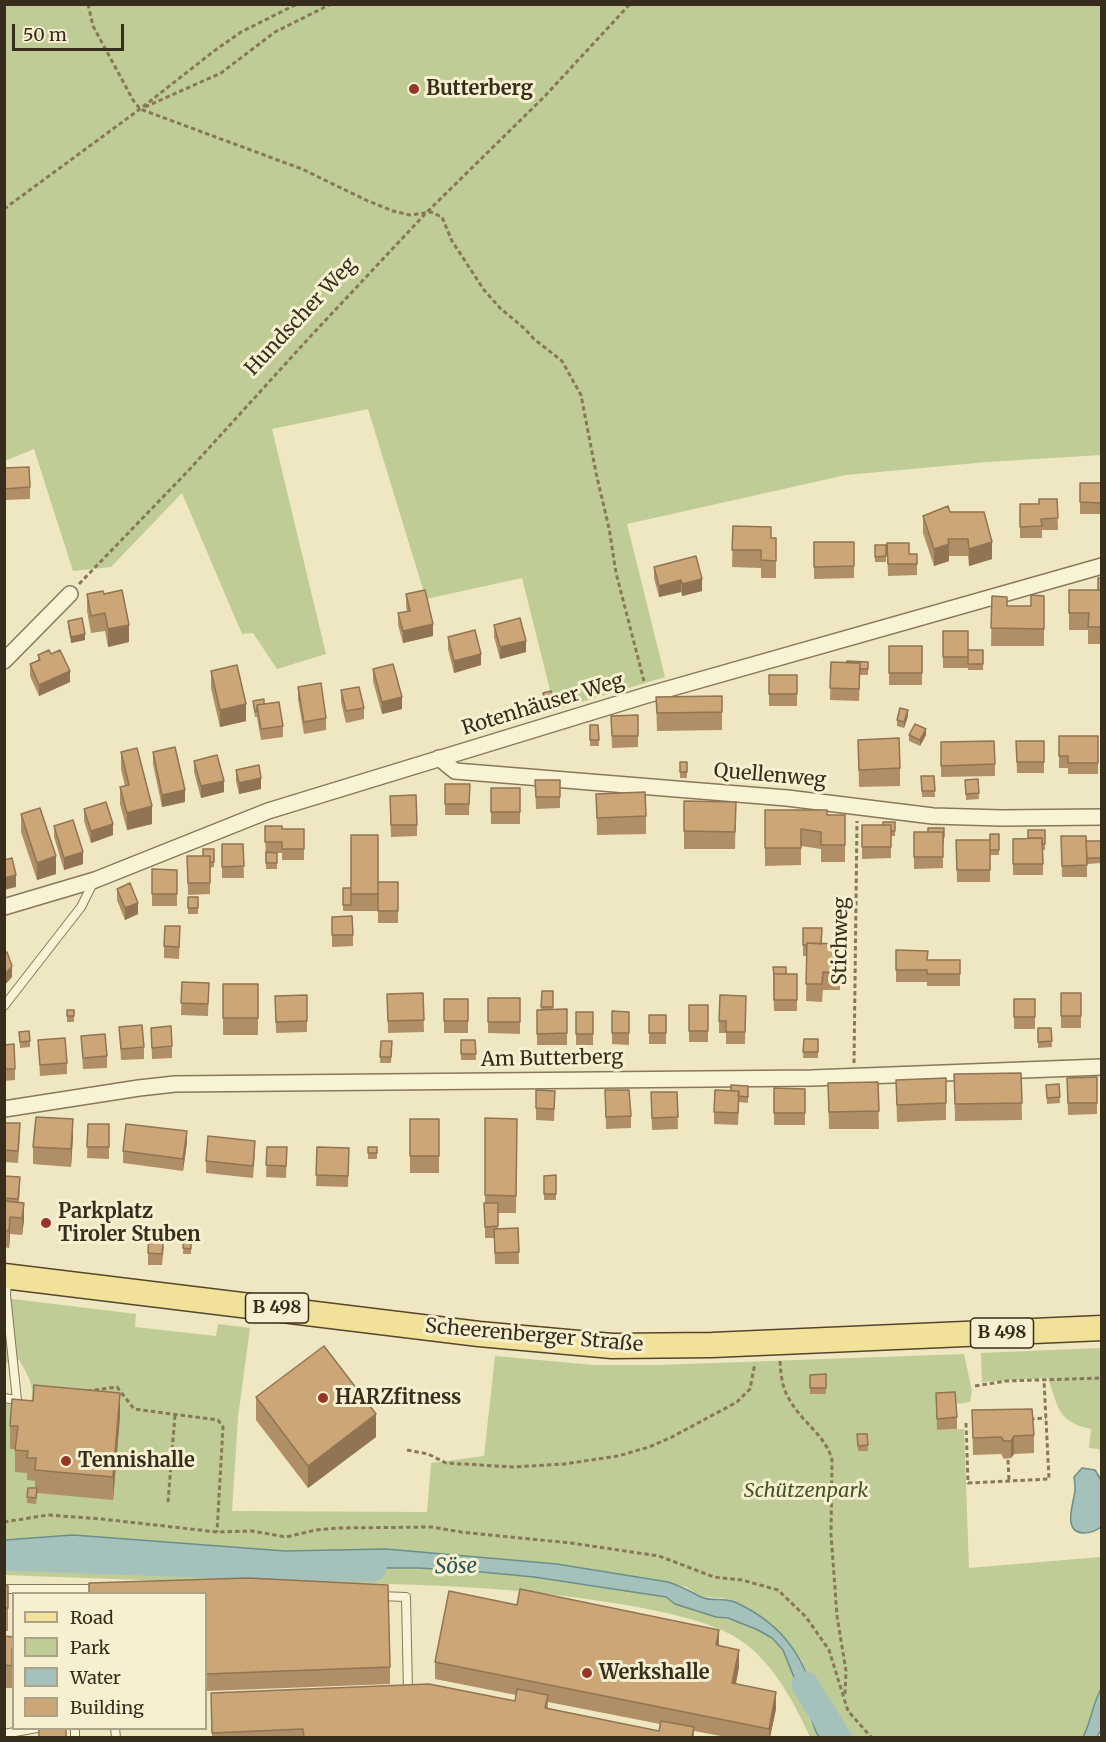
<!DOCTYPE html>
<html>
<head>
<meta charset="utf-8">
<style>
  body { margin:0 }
  #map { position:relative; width:1106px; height:1742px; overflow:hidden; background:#eee7c1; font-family:Merriweather,serif }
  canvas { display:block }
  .frame { position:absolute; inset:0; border:6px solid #382d1d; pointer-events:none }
  .legend { position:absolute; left:12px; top:1592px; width:195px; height:138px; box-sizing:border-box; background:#f6f0d1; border:2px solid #aaa289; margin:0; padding:8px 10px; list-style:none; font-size:18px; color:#382d1d }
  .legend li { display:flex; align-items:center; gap:12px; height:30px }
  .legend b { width:30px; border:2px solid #aaa289 }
  .scale { position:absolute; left:12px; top:24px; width:112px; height:27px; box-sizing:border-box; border:3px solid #382d1d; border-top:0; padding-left:8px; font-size:18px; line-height:21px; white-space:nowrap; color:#382d1d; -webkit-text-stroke:4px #f6f0d1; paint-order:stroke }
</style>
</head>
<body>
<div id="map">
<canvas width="1106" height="1742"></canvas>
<div class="frame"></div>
<ul class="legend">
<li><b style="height:8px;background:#f2e299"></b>Road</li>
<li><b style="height:16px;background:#bfcc95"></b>Park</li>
<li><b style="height:16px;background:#a4c1bc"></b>Water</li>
<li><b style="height:16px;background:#cda677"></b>Building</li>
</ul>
<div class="scale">50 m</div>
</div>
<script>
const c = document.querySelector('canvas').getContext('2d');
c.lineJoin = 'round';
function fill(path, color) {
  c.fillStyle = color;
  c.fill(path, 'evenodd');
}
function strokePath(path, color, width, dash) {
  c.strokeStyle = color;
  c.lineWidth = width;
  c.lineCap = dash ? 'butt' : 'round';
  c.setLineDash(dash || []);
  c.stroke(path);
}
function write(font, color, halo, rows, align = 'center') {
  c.font = font + ' Merriweather,serif';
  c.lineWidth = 6;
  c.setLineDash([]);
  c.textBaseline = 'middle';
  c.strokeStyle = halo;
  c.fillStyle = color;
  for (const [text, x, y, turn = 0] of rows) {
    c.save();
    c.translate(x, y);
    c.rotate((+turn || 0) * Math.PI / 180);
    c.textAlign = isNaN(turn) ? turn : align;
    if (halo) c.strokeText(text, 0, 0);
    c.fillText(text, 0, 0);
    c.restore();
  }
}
const green = new Path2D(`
  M 4,5 L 1101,5 L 1101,455 L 987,462 L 846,475 L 627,524 L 665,677 L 555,710 L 522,578 L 426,599 L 368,409 L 272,429 L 326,654 L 277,669 L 253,633 L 242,634 L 182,493 L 111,567 L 73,571 L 34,449 L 5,461 Z
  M 5,1298 L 136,1314 L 135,1327 L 216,1336 L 218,1324 L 250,1328 L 238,1417 L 232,1511 L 427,1512 L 431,1463 L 484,1456 L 495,1356 L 594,1365 L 659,1365 L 964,1354 L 972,1391 L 970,1402 L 955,1404 L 938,1430 L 964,1429 L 969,1568 L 1101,1557 L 1101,1689 C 1092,1705 1091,1722 1083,1737 L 834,1737 L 811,1680 L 801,1660 L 780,1633 L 749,1610 L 723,1598 L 702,1597 L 686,1587 L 668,1582 L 557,1564 L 386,1549 L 285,1551 L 73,1535 L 5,1540 L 5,1404 L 30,1405 C 36,1388 28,1375 19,1360 L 8,1361 L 5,1368 Z
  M 1101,1348 L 1101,1457 L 1099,1449 L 1089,1448 L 1091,1429 C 1057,1422 1058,1406 1048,1378 L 982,1382 L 981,1353 Z
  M 5,1557 L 135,1561 L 167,1564 L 316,1568 L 418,1568 L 471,1571 L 534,1577 L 666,1597 C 700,1622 754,1612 782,1649 C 801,1673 800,1712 820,1737 L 810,1737 C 793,1700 770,1656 732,1635 C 694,1615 629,1605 587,1599 C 455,1580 323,1584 190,1581 C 128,1580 66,1577 5,1575 Z`);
const water = new Path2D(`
  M 1082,1468 L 1095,1470 L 1101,1480 L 1101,1527 C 1096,1531 1090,1533 1083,1533 C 1064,1532 1072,1508 1074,1496 C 1076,1490 1075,1483 1074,1477 Z
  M 73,1535 L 285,1551 L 386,1549 L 557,1564 L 668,1582 C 681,1586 690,1591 701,1597 C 711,1602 724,1597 737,1603 C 803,1634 806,1679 834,1737 L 820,1737 L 817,1734 L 783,1650 L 772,1638 L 758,1630 L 728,1618 L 716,1617 L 675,1604 L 666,1597 L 534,1577 L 471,1571 L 418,1568 L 316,1568 L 167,1564 L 135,1561 L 5,1557 L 5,1540 Z
  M 1101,1689 L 1101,1730 L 1097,1737 L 1083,1737 C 1091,1722 1092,1705 1101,1689 Z`);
const river = new Path2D(`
  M 4,1557 L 307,1568 L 373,1568
  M 805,1685 L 838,1738`);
const path = new Path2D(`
  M 88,4 L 93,26 L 133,100 L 140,109 L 302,169 L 368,201 L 393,211 L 410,215 L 431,212 L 442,217 L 452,241 L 484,290 L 500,308 L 525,329 L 534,339 L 562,361 L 581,395 L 596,473 L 609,528 L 616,573 L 644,681
  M 145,107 L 221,73 L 275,32 L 331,4
  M 4,209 L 140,109 L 214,51 L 241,32 L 297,4
  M 79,584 L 189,470 L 308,339 L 426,213 L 544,97 L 630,4
  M 854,1063 L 857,821
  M 780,1361 C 781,1376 782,1389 791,1402 C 803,1423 826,1436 832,1460 L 831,1534 L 837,1616 L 846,1671 L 845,1694
  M 975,1386 L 1006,1381 L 1102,1378
  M 87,1391 L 117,1387 L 134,1409 L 218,1420 L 223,1427 L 217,1532
  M 1030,1419 L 1046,1418
  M 966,1423 L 968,1483 L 1049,1479 L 1044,1380
  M 407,1450 L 428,1454 L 446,1463 L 513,1467 L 564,1464 L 618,1456 L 649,1447 L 670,1438 L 737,1402 L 750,1389 L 755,1363
  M 1008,1460 L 1009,1481
  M 168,1502 L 175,1415
  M 4,1522 L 48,1515 L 102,1519 L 217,1532 L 252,1531 L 286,1537 L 316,1530 L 338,1528 L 432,1527 L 461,1532 L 571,1543 L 659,1556 L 714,1577 L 742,1580 L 778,1590 L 806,1617 L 829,1650 L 848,1711 L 872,1738`);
const service = new Path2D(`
  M 4,1006 L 81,907 L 94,881
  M 4,1398 L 17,1400 L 6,1295 L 7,1280
  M 4,1589 L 97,1589
  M 378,1596 L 406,1597 L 408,1692
  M 115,1728 L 116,1738
  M 4,1734 L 37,1728
  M 75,1738 L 75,1728`);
const minor = new Path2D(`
  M 4,661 L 70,594
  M 439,758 L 455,771 L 787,798 L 933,816 L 1001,818 L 1102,817
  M 4,907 L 95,880 L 268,811 L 647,695 L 1102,566
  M 4,1109 L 139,1088 L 175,1084 L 812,1078 L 1102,1067`);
const primary = new Path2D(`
  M 4,1276 L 479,1334 L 612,1346 L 712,1345 L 1102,1328`);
const wall = new Path2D(`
  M 4,468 L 30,487 L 30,499 L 4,500 Z
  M 1080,483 L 1101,483 L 1101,514 L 1080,514 Z
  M 1057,499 L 1058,530 L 1042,530 L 1042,538 L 1020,538 L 1020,504 L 1039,504 Z
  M 950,512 L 992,559 L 969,566 L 968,556 L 949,556 L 949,561 L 934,566 L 923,533 L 923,516 Z
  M 733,526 L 771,538 L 776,538 L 776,578 L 761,578 L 761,568 L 732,567 Z
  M 814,542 L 854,542 L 854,578 L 814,579 Z
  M 887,543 L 909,554 L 917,554 L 917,575 L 888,576 Z
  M 875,545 L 886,545 L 886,562 L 875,562 Z
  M 654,567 L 702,591 L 682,596 L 681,592 L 659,597 L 654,578 Z
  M 1101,578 L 1101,644 L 1088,644 L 1088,630 L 1069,630 L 1069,590 L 1098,590 Z
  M 87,594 L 104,594 L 129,642 L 108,647 L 105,631 L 91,633 L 87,611 Z
  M 406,594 L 433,636 L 403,643 L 398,625 L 398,613 L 407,612 L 406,606 Z
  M 992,596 L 1007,606 L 1031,606 L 1044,596 L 1044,646 L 991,646 Z
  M 68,621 L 85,640 L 71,643 L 68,626 Z
  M 494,625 L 526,652 L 500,659 L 494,637 Z
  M 943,631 L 968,650 L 983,650 L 983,670 L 968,670 L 968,668 L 943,668 Z
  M 448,637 L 481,665 L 454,673 L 448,649 Z
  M 889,646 L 922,646 L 922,685 L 889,685 Z
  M 51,654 L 70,682 L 39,696 L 30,676 L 30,664 L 38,660 L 38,655 Z
  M 831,662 L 868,662 L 868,675 L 860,675 L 859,701 L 830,700 Z
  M 373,669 L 402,709 L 382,714 L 373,681 Z
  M 211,671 L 246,721 L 220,727 L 211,688 Z
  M 769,675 L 797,675 L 797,706 L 769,706 Z
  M 298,687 L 326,718 L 326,730 L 304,734 L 298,699 Z
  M 341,690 L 364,708 L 364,719 L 346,723 L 341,702 Z
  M 543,693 L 555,710 L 547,712 L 543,699 Z
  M 722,696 L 722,730 L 657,731 L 656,697 Z
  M 253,701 L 264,704 L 283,726 L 283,737 L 261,740 L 257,717 L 255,717 Z
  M 638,715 L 638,747 L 612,748 L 611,716 Z
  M 908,716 L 904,728 L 897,726 L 897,720 Z
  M 590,725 L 598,725 L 599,746 L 590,746 Z
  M 909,735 L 926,735 L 920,746 L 909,741 Z
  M 1059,736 L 1098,736 L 1098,774 L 1068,774 L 1068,768 L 1059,768 Z
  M 858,740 L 900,768 L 900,786 L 859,787 Z
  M 1016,741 L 1044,741 L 1044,773 L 1017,773 Z
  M 941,742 L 995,764 L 995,776 L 941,777 Z
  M 121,752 L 152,824 L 127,830 L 120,804 L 120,787 L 125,786 L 121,769 Z
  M 153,752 L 185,802 L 162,807 L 153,764 Z
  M 194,761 L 224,792 L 201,798 L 194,772 Z
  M 680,762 L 687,762 L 687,778 L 680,778 Z
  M 236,770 L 261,789 L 239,794 L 236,781 Z
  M 921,776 L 934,776 L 935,797 L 922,797 Z
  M 978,779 L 979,799 L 966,800 L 965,780 Z
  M 535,780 L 560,780 L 560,808 L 536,809 Z
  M 445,784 L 470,784 L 469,815 L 445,815 Z
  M 491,788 L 520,788 L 520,824 L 491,824 Z
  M 596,794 L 646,816 L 646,834 L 597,835 Z
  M 684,801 L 736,802 L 735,849 L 684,849 Z
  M 390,807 L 417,825 L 417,836 L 391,837 Z
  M 84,809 L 113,835 L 91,843 L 84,821 Z
  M 765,810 L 827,815 L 845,815 L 845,862 L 821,862 L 821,849 L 801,846 L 801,865 L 765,866 Z
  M 21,814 L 56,874 L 37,880 L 21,832 Z
  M 895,822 L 895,836 L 891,836 L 891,858 L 862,859 L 862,825 L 883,825 Z
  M 54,826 L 83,864 L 64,870 L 54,837 Z
  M 265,826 L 282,829 L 304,829 L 304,860 L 282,860 L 282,853 L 277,853 L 277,869 L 266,869 Z
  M 944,828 L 944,843 L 943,843 L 943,868 L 914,869 L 914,832 L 928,832 Z
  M 1045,830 L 1045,850 L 1043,850 L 1043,875 L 1013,875 L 1013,839 L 1028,838 Z
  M 999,834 L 999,855 L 990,855 L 990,882 L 957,882 L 956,840 L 990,840 Z
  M 1061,836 L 1086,841 L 1101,841 L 1101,863 L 1087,864 L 1087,877 L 1062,877 Z
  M 222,844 L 243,844 L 244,878 L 222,878 Z
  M 214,849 L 214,867 L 210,868 L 210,894 L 188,895 L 187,856 L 203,856 Z
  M 152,869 L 177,870 L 177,906 L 152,906 Z
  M 398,882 L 398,923 L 378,923 L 378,894 L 378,911 L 343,911 L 343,888 L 378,893 Z
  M 117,889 L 138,914 L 125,920 L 117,900 Z
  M 188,897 L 198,897 L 198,914 L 188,914 Z
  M 332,917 L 353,935 L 353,946 L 332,947 Z
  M 803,928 L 822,944 L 840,944 L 840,990 L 823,990 L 822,1002 L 806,1001 L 807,956 L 803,956 Z
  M 180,938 L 179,959 L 164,958 L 164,946 Z
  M 896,950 L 927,960 L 960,960 L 960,986 L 927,986 L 927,982 L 896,982 Z
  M 773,967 L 786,974 L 797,974 L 797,1011 L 774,1011 Z
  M 182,982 L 209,983 L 208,1016 L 181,1015 Z
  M 223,984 L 258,984 L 258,1035 L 223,1035 Z
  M 542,991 L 553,991 L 553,1009 L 567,1009 L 567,1045 L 537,1045 L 537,1010 L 541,1010 Z
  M 423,993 L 424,1032 L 388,1033 L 387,994 Z
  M 1061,993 L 1081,993 L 1081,1028 L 1061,1028 Z
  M 307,995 L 307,1032 L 276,1033 L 275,996 Z
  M 746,996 L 745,1044 L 726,1044 L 726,1033 L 719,1033 L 719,1021 Z
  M 488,998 L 520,998 L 520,1034 L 488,1033 Z
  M 444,999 L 468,999 L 468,1033 L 444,1033 Z
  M 1014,999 L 1035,999 L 1035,1029 L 1014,1029 Z
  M 689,1005 L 708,1031 L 708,1042 L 689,1042 Z
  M 67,1010 L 74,1010 L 74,1022 L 67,1022 Z
  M 612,1011 L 629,1012 L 629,1045 L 612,1044 Z
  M 576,1012 L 593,1012 L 593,1045 L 576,1045 Z
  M 649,1015 L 666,1015 L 666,1044 L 649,1044 Z
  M 119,1027 L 144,1047 L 144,1059 L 121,1060 Z
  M 151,1028 L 172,1046 L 172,1058 L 152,1059 Z
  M 1038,1028 L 1051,1028 L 1052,1047 L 1038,1048 Z
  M 19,1032 L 30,1041 L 30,1047 L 20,1048 Z
  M 81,1036 L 107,1056 L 107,1068 L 83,1069 Z
  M 804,1039 L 818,1039 L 818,1058 L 803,1058 Z
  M 38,1040 L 67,1063 L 67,1074 L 40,1076 Z
  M 461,1040 L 475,1040 L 476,1060 L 461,1060 Z
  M 381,1041 L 392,1041 L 391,1063 L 380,1063 Z
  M 4,1045 L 15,1069 L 15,1080 L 4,1081 Z
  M 1021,1073 L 1022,1120 L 955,1121 L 954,1074 Z
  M 1097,1077 L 1097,1114 L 1068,1115 L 1067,1078 Z
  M 896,1080 L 946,1103 L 946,1120 L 897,1122 Z
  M 878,1082 L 879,1129 L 829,1129 L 828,1083 Z
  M 1059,1084 L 1060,1103 L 1047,1104 L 1046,1085 Z
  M 748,1086 L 748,1103 L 739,1102 L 738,1125 L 714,1124 L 714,1112 L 731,1091 Z
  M 774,1088 L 805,1089 L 805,1125 L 774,1125 Z
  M 605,1090 L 631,1116 L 631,1128 L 606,1129 Z
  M 555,1091 L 554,1121 L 536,1120 L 536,1108 Z
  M 651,1092 L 677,1092 L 678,1129 L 652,1130 Z
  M 485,1118 L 517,1119 L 516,1213 L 498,1213 L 498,1229 L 518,1228 L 519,1264 L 495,1264 L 494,1238 L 485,1238 Z
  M 410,1119 L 439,1119 L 439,1173 L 410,1173 Z
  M 4,1123 L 20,1135 L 18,1163 L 4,1162 Z
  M 88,1124 L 109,1124 L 109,1159 L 87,1158 Z
  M 73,1137 L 71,1167 L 33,1164 L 33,1147 Z
  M 187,1142 L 183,1171 L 123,1163 L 123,1151 Z
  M 267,1147 L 287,1147 L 286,1178 L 266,1177 Z
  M 317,1147 L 349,1148 L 348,1187 L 316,1186 Z
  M 368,1147 L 377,1147 L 377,1159 L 368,1159 Z
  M 255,1153 L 253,1178 L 206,1173 L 206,1161 Z
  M 556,1175 L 556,1200 L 544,1200 L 544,1176 Z
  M 4,1176 L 20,1188 L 19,1203 L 24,1220 L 22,1235 L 10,1234 L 9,1248 L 4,1247 Z
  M 184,1232 L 191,1232 L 191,1254 L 183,1254 Z
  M 164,1246 L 162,1265 L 148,1265 L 148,1253 Z
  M 826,1374 L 826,1394 L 810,1394 L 810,1375 Z
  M 936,1393 L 957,1417 L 957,1429 L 937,1430 Z
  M 256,1397 L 376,1437 L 308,1488 L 256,1420 Z
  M 972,1410 L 1034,1435 L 1034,1453 L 1014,1454 L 1011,1458 L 1004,1459 L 1001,1454 L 973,1455 Z
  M 120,1416 L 113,1500 L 37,1493 L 36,1504 L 27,1503 L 27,1497 L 35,1488 L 35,1481 L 27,1480 L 27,1473 L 15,1472 L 15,1449 L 10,1449 L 10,1426 Z
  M 857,1434 L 867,1434 L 868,1451 L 858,1451 Z
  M 4,1586 L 8,1586 L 8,1631 L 4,1631 Z
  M 206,1593 L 390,1667 L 390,1684 L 206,1691 Z
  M 4,1636 L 14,1637 L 14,1672 L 12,1672 L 12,1688 L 4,1688 Z
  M 719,1646 L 739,1667 L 736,1684 L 776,1709 L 770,1737 L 726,1737 L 694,1731 L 694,1737 L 212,1737 L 211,1693 L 515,1701 L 516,1695 L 435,1679 L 435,1662 ZM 548,1702 L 660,1724 L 659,1731 L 548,1708 Z`);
const shadedWall = new Path2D(`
  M 992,542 L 992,559 L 969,566 L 969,549 Z
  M 949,544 L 949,561 L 934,566 L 934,549 Z
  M 702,579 L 702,591 L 682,596 L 682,584 Z
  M 681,580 L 681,592 L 659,597 L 659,586 Z
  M 433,624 L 433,636 L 403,643 L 403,631 Z
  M 129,625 L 129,642 L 108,647 L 108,629 Z
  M 85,634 L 85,640 L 71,643 L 71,637 Z
  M 526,641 L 526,652 L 500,659 L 500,647 Z
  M 481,654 L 481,665 L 454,673 L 454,661 Z
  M 70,671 L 70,682 L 39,696 L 39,685 Z
  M 402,697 L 402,709 L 382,714 L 382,702 Z
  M 246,704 L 246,721 L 220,727 L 220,710 Z
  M 555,705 L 555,710 L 547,712 L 547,706 Z
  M 908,710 L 908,716 L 904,728 L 904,722 Z
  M 926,729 L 926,735 L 920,746 L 920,740 Z
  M 261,778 L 261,789 L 239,794 L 239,783 Z
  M 224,781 L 224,792 L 201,798 L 201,786 Z
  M 185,790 L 185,802 L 162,807 L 162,795 Z
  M 152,806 L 152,824 L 127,830 L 127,813 Z
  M 113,824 L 113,835 L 91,843 L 91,831 Z
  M 83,852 L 83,864 L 64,870 L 64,858 Z
  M 56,856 L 56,874 L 37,880 L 37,863 Z
  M 16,875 L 16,887 L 4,890 L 4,878 Z
  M 138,903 L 138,914 L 125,920 L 125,908 Z
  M 12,966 L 12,977 L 4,986 L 4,975 Z
  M 73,1119 L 73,1137 L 71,1167 L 71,1149 Z
  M 187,1131 L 187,1142 L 183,1171 L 183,1159 Z
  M 24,1203 L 24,1220 L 22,1235 L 22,1218 Z
  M 10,1217 L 10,1234 L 9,1248 L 9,1231 Z
  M 120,1393 L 120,1416 L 113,1500 L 113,1477 Z
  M 376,1414 L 376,1437 L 308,1488 L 308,1466 Z
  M 1014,1436 L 1014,1454 L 1011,1458 L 1011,1441 Z
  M 719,1630 L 719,1647 L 716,1645 Z
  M 739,1650 L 739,1667 L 732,1701 L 732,1683 Z
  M 776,1692 L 776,1709 L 770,1737 L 769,1737 L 769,1729 Z`);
const building = new Path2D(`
  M 29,467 L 30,487 L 4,489 L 4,468 Z
  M 1080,483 L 1101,483 L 1101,503 L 1080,502 Z
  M 1039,499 L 1057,499 L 1058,518 L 1041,519 L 1042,526 L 1020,527 L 1020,504 L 1039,504 Z
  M 948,506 L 950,512 L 984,512 L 992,542 L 969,549 L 968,539 L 948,539 L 949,544 L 934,549 L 923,516 Z
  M 733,526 L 771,527 L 771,538 L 776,538 L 776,561 L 761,560 L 761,550 L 732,550 Z
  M 814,542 L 854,542 L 854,566 L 814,567 Z
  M 887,543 L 909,543 L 909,554 L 917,554 L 917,564 L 888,564 Z
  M 875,545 L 886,545 L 886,556 L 875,557 Z
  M 696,556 L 702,579 L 682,584 L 681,580 L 659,586 L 654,567 Z
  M 1098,578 L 1101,578 L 1101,590 L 1098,590 Z
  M 122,590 L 129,625 L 108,629 L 105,613 L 91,616 L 87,594 L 103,591 L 104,594 Z
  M 425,590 L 433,624 L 403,631 L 398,613 L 410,611 L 406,594 Z
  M 1069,590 L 1101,590 L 1101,627 L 1088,627 L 1089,613 L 1069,613 Z
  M 1031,595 L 1044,596 L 1044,629 L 991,628 L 992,596 L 1007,597 L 1007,606 L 1031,606 Z
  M 82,618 L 85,634 L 71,637 L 68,621 Z
  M 520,618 L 526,641 L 500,647 L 494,625 Z
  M 475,630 L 481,654 L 454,661 L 448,637 Z
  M 943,631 L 968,631 L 968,657 L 943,657 Z
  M 889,646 L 922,646 L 922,673 L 889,673 Z
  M 49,650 L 51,654 L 60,650 L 70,671 L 39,685 L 30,664 L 40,660 L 38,655 Z
  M 968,650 L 983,650 L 983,664 L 968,664 Z
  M 847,661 L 868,662 L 868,669 L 860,669 L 860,663 L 847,663 Z
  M 831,662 L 860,663 L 859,689 L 830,688 Z
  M 393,664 L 402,697 L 382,702 L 373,669 Z
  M 237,665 L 246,704 L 220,710 L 211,671 Z
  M 769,675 L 797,675 L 797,694 L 769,694 Z
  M 321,683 L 326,718 L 304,722 L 298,687 Z
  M 359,687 L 364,708 L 346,711 L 341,690 Z
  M 551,691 L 555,705 L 547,706 L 543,693 Z
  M 722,696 L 722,712 L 657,713 L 656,697 Z
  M 264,699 L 264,704 L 257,705 L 257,711 L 255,712 L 253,701 Z
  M 279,702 L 283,726 L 261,729 L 257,705 Z
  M 900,708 L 908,710 L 904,722 L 897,720 Z
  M 638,715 L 638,736 L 612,736 L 611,716 Z
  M 915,724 L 926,729 L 920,740 L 909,735 Z
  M 590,725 L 598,725 L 599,740 L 590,740 Z
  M 1059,736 L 1098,736 L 1098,763 L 1068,763 L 1068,756 L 1059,756 Z
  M 899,738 L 900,768 L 859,770 L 858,740 Z
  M 994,741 L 995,764 L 941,766 L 941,742 Z
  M 1016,741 L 1044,741 L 1044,762 L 1017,762 Z
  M 175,747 L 185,790 L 162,795 L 153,752 Z
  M 137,748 L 152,806 L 127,813 L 120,787 L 129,785 L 121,752 Z
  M 217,755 L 224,781 L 201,786 L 194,761 Z
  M 680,762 L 687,762 L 687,772 L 680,772 Z
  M 259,765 L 261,778 L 239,783 L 236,770 Z
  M 921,776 L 934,776 L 935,791 L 922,791 Z
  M 978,779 L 979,793 L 966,794 L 965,780 Z
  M 535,780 L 560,780 L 560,797 L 536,797 Z
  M 445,784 L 470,784 L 469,804 L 445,804 Z
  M 491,788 L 520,788 L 520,812 L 491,812 Z
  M 645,792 L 646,816 L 597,818 L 596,794 Z
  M 416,795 L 417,825 L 391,825 L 390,796 Z
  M 684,801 L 736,802 L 735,832 L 684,831 Z
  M 106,802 L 113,824 L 91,831 L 84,809 Z
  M 40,808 L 56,856 L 37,863 L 21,814 Z
  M 765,810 L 827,810 L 827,815 L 845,815 L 845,845 L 821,845 L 821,832 L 801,829 L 801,848 L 765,848 Z
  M 73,820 L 83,852 L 64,858 L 54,826 Z
  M 883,822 L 895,822 L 895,831 L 891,831 L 891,825 L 883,825 Z
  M 862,825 L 891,825 L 891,847 L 862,847 Z
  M 265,826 L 282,826 L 282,829 L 304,829 L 304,849 L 282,849 L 282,842 L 265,842 Z
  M 928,828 L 944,828 L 944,837 L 943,837 L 943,832 L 928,832 Z
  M 1028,830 L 1045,830 L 1045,844 L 1042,844 L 1042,838 L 1028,838 Z
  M 914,832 L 943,832 L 943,857 L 914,857 Z
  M 990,834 L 999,834 L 999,850 L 990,850 Z
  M 351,835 L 378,835 L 378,894 L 351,894 Z
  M 1061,836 L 1086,836 L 1087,865 L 1062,866 Z
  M 1042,838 L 1043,864 L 1013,864 L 1013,839 Z
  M 956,840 L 990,840 L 990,870 L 957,870 Z
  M 1086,841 L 1101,841 L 1101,858 L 1087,858 Z
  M 222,844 L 243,844 L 244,866 L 222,867 Z
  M 203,849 L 214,849 L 214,862 L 210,862 L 210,856 L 203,856 Z
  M 266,852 L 277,853 L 277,863 L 266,863 Z
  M 187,856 L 210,856 L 210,883 L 188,883 Z
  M 12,858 L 16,875 L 4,878 L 4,860 Z
  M 152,869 L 177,870 L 177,894 L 152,894 Z
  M 378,882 L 398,882 L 398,911 L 378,911 Z
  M 130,883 L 138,903 L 125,908 L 117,889 Z
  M 343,888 L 351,888 L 351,905 L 343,905 Z
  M 188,897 L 198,897 L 198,908 L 188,908 Z
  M 352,916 L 353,935 L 332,935 L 332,917 Z
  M 165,926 L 180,926 L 179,947 L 164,946 Z
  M 803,928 L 822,928 L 821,944 L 807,943 L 807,945 L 803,945 Z
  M 807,943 L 840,944 L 840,973 L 823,972 L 822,984 L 806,984 Z
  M 896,950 L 928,951 L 927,960 L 960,960 L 960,974 L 927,974 L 927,970 L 896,970 Z
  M 7,952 L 12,966 L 4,975 L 4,953 Z
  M 773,967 L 786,967 L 786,974 L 774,974 Z
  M 774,974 L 797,974 L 797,1000 L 774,1000 Z
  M 182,982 L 209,983 L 208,1004 L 181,1003 Z
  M 223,984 L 258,984 L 258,1018 L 223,1018 Z
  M 542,991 L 553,991 L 553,1007 L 541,1007 Z
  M 423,993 L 424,1020 L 388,1021 L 387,994 Z
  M 1061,993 L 1081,993 L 1081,1016 L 1061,1016 Z
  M 307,995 L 307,1021 L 276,1022 L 275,996 Z
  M 720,995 L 746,996 L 745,1032 L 726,1032 L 726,1021 L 719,1021 Z
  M 488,998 L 520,998 L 520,1022 L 488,1022 Z
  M 444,999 L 468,999 L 468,1021 L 444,1021 Z
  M 1014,999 L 1035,999 L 1035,1017 L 1014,1017 Z
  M 689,1005 L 708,1005 L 708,1031 L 689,1031 Z
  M 567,1009 L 567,1033 L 537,1034 L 537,1010 Z
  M 67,1010 L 74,1010 L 74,1016 L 67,1016 Z
  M 612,1011 L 629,1012 L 629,1033 L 612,1033 Z
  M 576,1012 L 593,1012 L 593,1034 L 576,1034 Z
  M 649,1015 L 666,1015 L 666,1033 L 649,1033 Z
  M 142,1025 L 144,1047 L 121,1049 L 119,1027 Z
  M 171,1026 L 172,1046 L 152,1048 L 151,1028 Z
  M 1038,1028 L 1051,1028 L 1052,1041 L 1038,1042 Z
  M 29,1031 L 30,1041 L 20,1042 L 19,1032 Z
  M 105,1034 L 107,1056 L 83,1058 L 81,1036 Z
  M 65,1038 L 67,1063 L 40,1065 L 38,1040 Z
  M 804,1039 L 818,1039 L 818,1052 L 803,1052 Z
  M 461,1040 L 475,1040 L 476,1054 L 461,1054 Z
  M 381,1041 L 392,1041 L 391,1057 L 380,1057 Z
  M 14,1044 L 15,1069 L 4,1069 L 4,1045 Z
  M 1021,1073 L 1022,1103 L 955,1104 L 954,1074 Z
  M 1097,1077 L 1097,1103 L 1068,1103 L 1067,1078 Z
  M 946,1078 L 946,1103 L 897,1105 L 896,1080 Z
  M 878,1082 L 879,1111 L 829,1112 L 828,1083 Z
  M 1059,1084 L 1060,1097 L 1047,1098 L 1046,1085 Z
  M 731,1085 L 748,1086 L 748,1097 L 738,1096 L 739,1091 L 731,1091 Z
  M 774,1088 L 805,1089 L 805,1113 L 774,1113 Z
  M 536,1090 L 555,1091 L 554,1109 L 536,1108 Z
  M 605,1090 L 629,1090 L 631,1116 L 606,1117 Z
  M 715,1090 L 739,1091 L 738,1113 L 714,1112 Z
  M 651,1092 L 677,1092 L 678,1117 L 652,1118 Z
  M 36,1117 L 73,1119 L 71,1149 L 33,1147 Z
  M 485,1118 L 517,1119 L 516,1196 L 485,1195 Z
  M 410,1119 L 439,1119 L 439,1156 L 410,1156 Z
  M 4,1123 L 20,1123 L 18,1151 L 4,1150 Z
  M 88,1124 L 109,1124 L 109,1147 L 87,1147 Z
  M 126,1124 L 187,1131 L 183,1159 L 123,1151 Z
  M 208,1136 L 255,1141 L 253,1166 L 206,1161 Z
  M 267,1147 L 287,1147 L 286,1166 L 266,1165 Z
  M 317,1147 L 349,1148 L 348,1176 L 316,1175 Z
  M 368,1147 L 377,1147 L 377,1153 L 368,1153 Z
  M 556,1175 L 556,1194 L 544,1194 L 544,1176 Z
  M 4,1176 L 20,1177 L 18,1199 L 4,1198 Z
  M 4,1201 L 24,1203 L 22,1218 L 10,1217 L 9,1231 L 4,1230 Z
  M 484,1203 L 498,1203 L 498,1226 L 485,1227 Z
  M 518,1228 L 519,1252 L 495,1253 L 494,1229 Z
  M 184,1232 L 191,1232 L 191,1249 L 183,1248 Z
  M 149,1233 L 164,1234 L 162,1254 L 148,1253 Z
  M 324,1346 L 376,1414 L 308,1466 L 256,1397 Z
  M 826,1374 L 826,1388 L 810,1388 L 810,1375 Z
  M 34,1385 L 120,1393 L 113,1477 L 35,1470 L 36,1458 L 27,1458 L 28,1451 L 15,1450 L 18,1426 L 10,1426 L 12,1399 L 33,1401 Z
  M 955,1392 L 957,1417 L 937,1419 L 936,1393 Z
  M 1032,1409 L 1034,1435 L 1014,1436 L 1011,1441 L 1004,1441 L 1001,1437 L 973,1438 L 972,1410 Z
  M 857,1434 L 867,1434 L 868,1445 L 858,1446 Z
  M 28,1488 L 37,1488 L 36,1498 L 27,1497 Z
  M 248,1578 L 388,1585 L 390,1667 L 206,1674 L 206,1593 L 89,1593 L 89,1583 Z
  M 4,1586 L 8,1586 L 8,1608 L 4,1608 Z
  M 520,1589 L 719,1630 L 716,1645 L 739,1650 L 732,1683 L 776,1692 L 769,1729 L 435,1662 L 449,1591 L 517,1605 Z
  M 4,1636 L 14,1637 L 14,1649 L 12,1649 L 12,1666 L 4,1665 Z
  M 429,1684 L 515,1701 L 517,1689 L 548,1695 L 545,1708 L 659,1731 L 661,1721 L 694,1727 L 692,1737 L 693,1737 L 304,1737 L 303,1729 L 212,1733 L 211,1693 Z
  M 39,1728 L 66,1728 L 66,1737 L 39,1737 Z`);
const markers = [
  [414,89,6,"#973628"],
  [46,1223,6,"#973628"],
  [323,1398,6,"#973628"],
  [66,1461,6,"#973628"],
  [587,1673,6,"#973628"]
];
const shields = [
  [277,1308,63],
  [1002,1333,63]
];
const shieldNames = [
  ["B 498",277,1308],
  ["B 498",1002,1333]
];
const poiNames = [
  ["Butterberg",426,89],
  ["Parkplatz",58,1212],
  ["Tiroler Stuben",58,1235],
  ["HARZfitness",335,1398],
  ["Tennishalle",78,1461],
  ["Werkshalle",599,1673]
];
const streetNames = [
  ["Hundscher Weg",301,317,-47],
  ["Rotenhäuser Weg",543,705,-17],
  ["Quellenweg",770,776,5],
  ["Stichweg",841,941,-89],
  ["Am Butterberg",552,1059,-1],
  ["Scheerenberger Straße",534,1336,5]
];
const parkNames = [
  ["Schützenpark",806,1491]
];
const waterNames = [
  ["Söse",456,1567,-1]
];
fill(green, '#bfcc95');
fill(water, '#a4c1bc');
strokePath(water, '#6b8f8a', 1.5);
strokePath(river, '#a4c1bc', 27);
strokePath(service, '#887859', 10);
strokePath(minor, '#887859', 18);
strokePath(primary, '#56452d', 27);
strokePath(path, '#887859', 3, [4.5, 3]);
strokePath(service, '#f9f3d5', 8);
strokePath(minor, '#f9f3d5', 15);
strokePath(primary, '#f2e299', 24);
fill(wall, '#b08f66');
fill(shadedWall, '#907453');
fill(building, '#cda677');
strokePath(building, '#907453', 1.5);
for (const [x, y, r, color] of markers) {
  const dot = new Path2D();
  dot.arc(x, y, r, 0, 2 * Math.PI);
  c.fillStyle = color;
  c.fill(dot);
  strokePath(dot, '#f6f0d1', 2);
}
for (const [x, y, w] of shields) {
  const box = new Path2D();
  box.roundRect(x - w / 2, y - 15, w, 30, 4.5);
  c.fillStyle = '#f6f0d1';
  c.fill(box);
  strokePath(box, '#382d1d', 1.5);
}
write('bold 18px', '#382d1d', null, shieldNames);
write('bold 20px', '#382d1d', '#f6f0d1', poiNames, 'left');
write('20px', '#382d1d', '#f6f0d1', streetNames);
write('italic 20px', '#425424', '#f6f0d1', parkNames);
write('italic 21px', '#2c5557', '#f6f0d1', waterNames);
</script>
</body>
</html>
